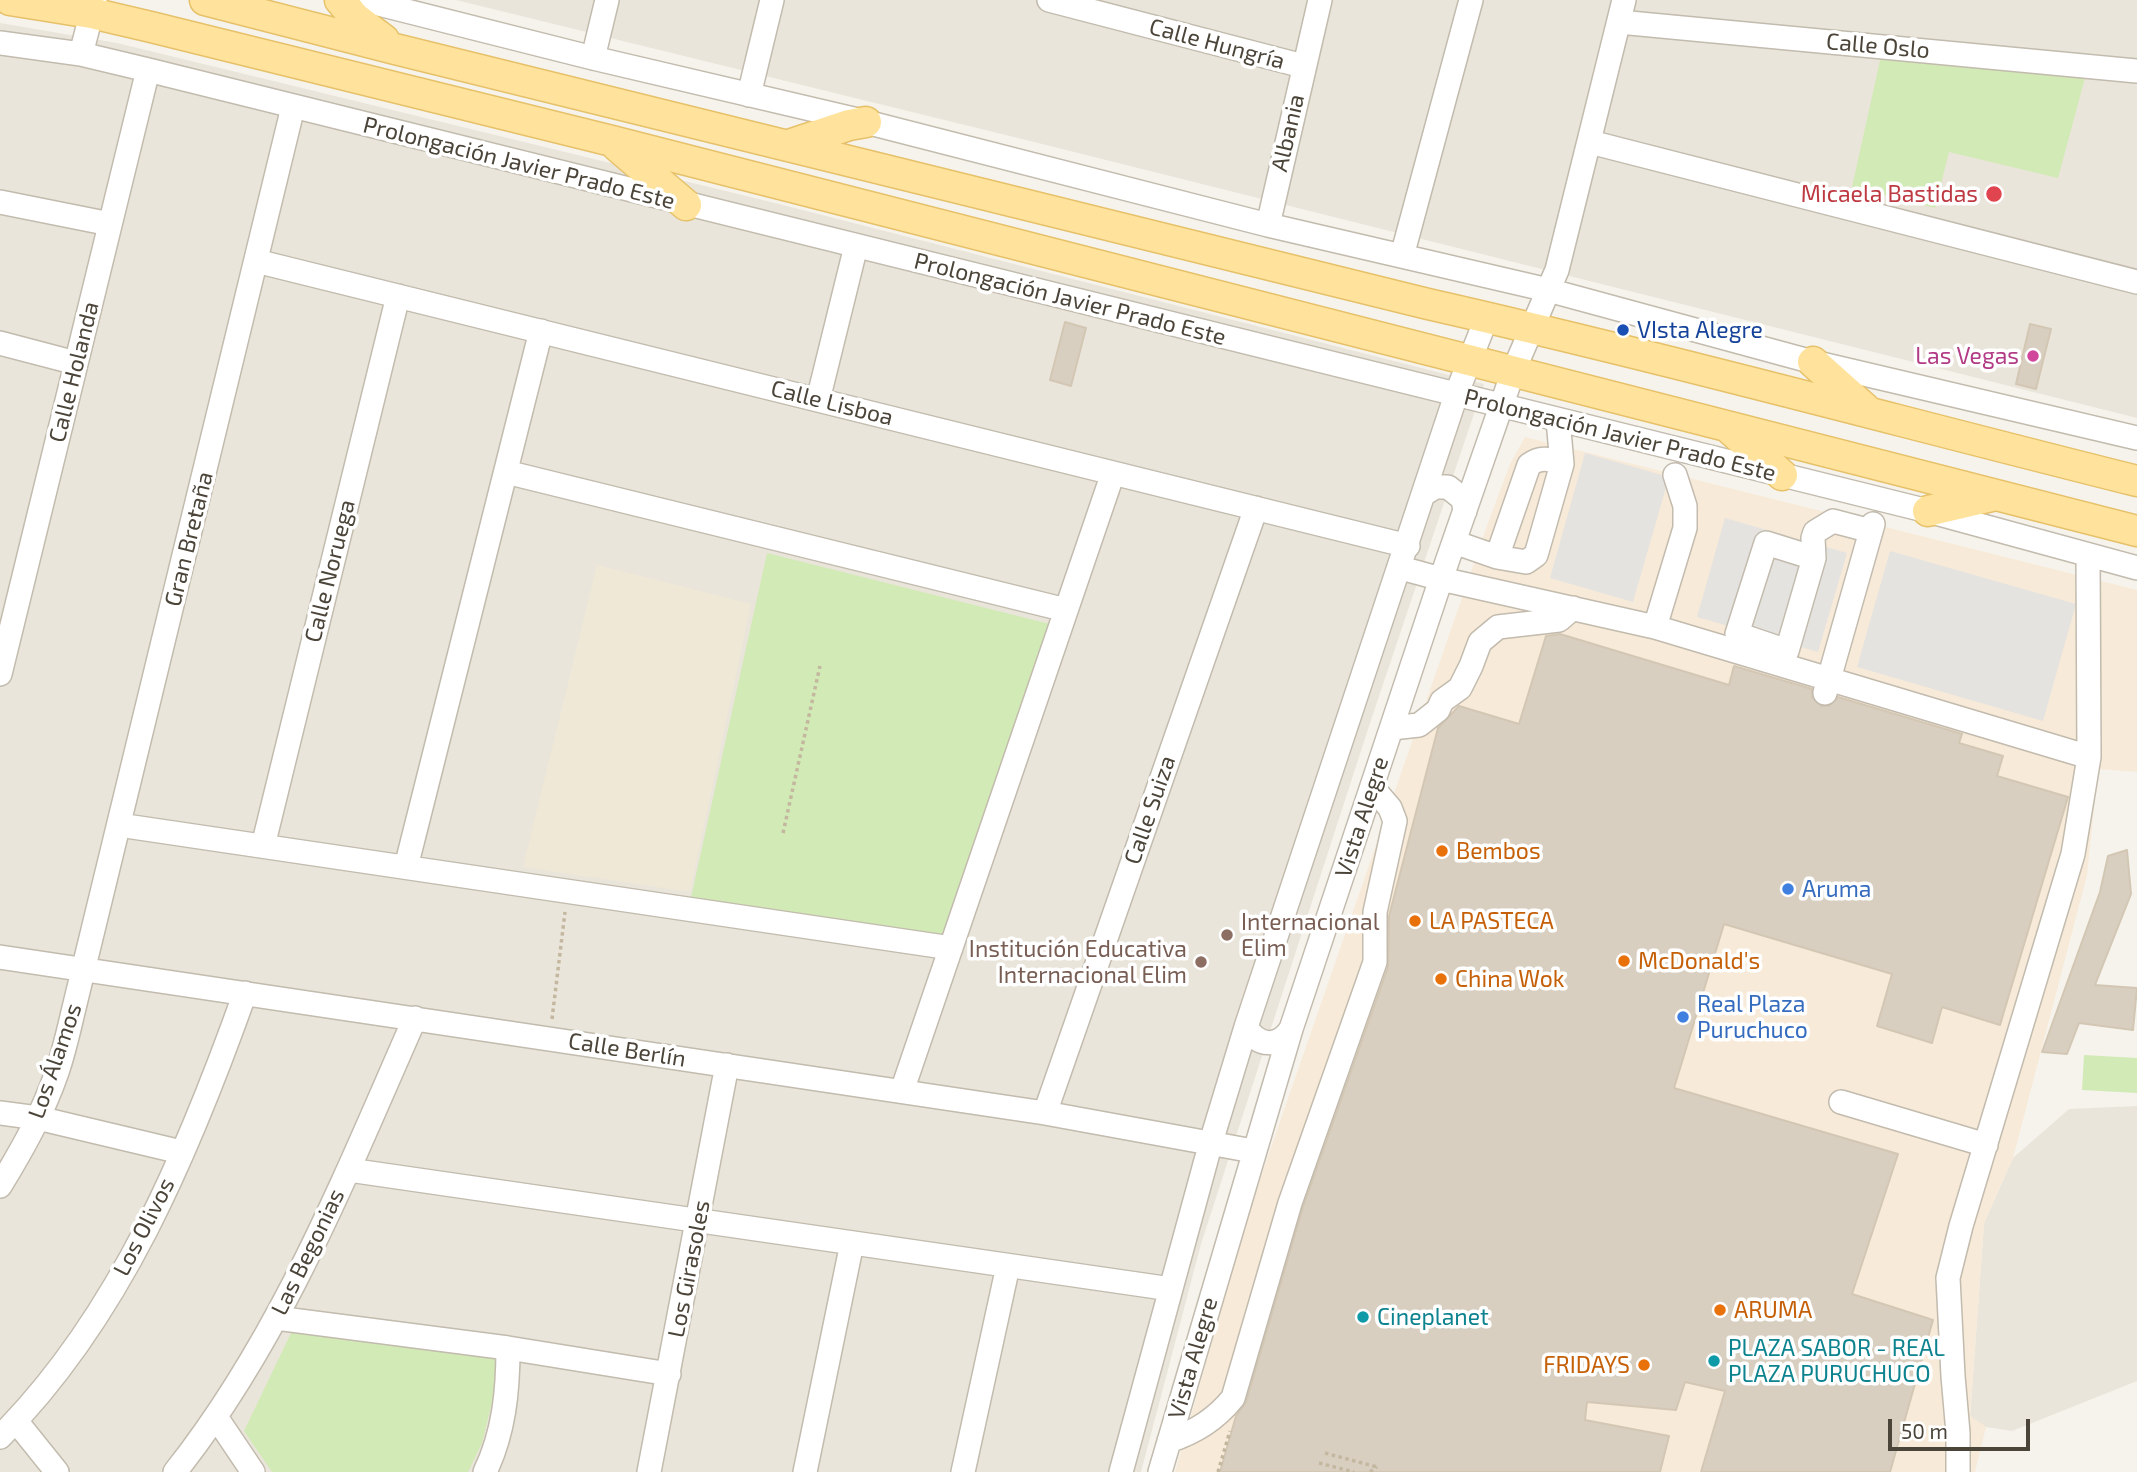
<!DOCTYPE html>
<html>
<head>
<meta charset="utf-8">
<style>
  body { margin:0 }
  #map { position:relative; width:2137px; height:1472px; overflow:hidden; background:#f6f3ec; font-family:"Exo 2",sans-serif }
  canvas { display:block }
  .scale { position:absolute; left:1888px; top:1419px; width:142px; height:32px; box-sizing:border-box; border:4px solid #4b4439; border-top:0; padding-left:9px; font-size:21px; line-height:24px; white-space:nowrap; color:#4b4439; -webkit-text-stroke:5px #fff; paint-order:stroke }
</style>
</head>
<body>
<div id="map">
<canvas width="2137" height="1472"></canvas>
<div class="scale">50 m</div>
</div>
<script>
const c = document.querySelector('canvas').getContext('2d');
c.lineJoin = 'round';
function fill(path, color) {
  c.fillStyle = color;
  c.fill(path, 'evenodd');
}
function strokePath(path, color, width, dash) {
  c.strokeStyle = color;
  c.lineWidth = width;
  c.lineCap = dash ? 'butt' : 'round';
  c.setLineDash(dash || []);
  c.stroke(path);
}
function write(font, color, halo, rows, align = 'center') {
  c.font = font + ' "Exo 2",sans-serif';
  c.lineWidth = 7;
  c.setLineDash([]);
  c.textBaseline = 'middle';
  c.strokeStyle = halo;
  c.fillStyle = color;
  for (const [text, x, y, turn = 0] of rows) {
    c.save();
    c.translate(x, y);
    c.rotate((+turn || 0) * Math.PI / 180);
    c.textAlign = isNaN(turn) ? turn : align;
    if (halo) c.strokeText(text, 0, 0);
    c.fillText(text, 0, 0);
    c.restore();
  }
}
const residential = new Path2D(`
  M 456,0 L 2137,0 L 2137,418 L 1030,141 Z
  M 0,23 L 117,43 L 779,204 L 1484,384 L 1371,720 L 1201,1244 L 1141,1472 L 0,1472 Z
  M 2137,1106 L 2137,1381 L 2012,1431 L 1986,1427 L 1970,1417 L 1984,1223 L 2013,1158 L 2069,1109 Z`);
const commercial = new Path2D(`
  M 1525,437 L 2137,590 L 2137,772 L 2098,769 L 2087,875 L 2013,1158 L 1984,1223 L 1970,1416 L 1986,1427 L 1975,1472 L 1175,1472 L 1251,1205 L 1488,523 L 1510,464 Z`);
const education = new Path2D(`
  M 597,565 L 751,604 L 690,892 L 523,867 Z`);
const green = new Path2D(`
  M 1881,56 L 2085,78 L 2058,178 L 1949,152 L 1935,208 L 1852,187 Z
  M 767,553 L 1050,624 L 944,939 L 690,902 Z
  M 2084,1055 L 2137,1058 L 2137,1093 L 2082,1090 Z
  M 292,1331 L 503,1358 L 482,1443 L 468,1472 L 272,1472 L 244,1431 Z`);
const parking = new Path2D(`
  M 1585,453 L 1662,475 L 1667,484 L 1633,602 L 1550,578 Z
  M 1725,518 L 1847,553 L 1818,652 L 1697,617 Z
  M 1890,551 L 2076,604 L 2043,721 L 1857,667 Z`);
const building = new Path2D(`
  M 1065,322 L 1086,328 L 1071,386 L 1050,380 Z
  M 2030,324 L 2051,329 L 2036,389 L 2016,384 Z
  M 1560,634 L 1729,685 L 1734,666 L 1812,689 L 1812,697 L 1821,706 L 1829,706 L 1838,697 L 1962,734 L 1959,743 L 2003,756 L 1997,776 L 2068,797 L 2000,1025 L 1942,1007 L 1932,1043 L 1877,1026 L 1892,974 L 1724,924 L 1674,1088 L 1898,1154 L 1852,1294 L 1933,1320 L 1890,1472 L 1701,1472 L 1725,1391 L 1685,1382 L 1676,1410 L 1587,1402 L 1585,1420 L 1669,1436 L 1660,1472 L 1220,1472 L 1236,1416 L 1246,1402 L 1303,1207 L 1388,967 L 1389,916 L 1438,728 L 1459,706 L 1519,724 L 1546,636 Z
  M 2127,850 L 2131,894 L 2095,985 L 2137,988 L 2133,1030 L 2079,1023 L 2067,1054 L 2042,1052 L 2100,892 L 2108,856 Z`);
const path = new Path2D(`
  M 783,833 L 820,666
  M 552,1019 L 565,912
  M 1325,1453 L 1377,1467
  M 1319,1463 L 1354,1472
  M 1218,1472 L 1230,1431
  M 1370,1472 L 1377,1467`);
const minor = new Path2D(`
  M 363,0 L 593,58 L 866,122 L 1268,225 L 1548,290 L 1813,362 L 2137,438
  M 1049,0 L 1303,66
  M 1619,22 L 2137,71
  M 0,43 L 81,54 L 148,70 L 1928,511 L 2137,568
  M 81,54 L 95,0
  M 593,58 L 607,0
  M 749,95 L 772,0
  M 1590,142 L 2137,282
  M 0,202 L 110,224
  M 1268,225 L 1320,0
  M 1402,256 L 1471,0
  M 256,261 L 1408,546
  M 0,343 L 76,363
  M 818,400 L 856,246
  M 506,472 L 1066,610
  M 1424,494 L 1435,487 L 1448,487 L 1463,499 L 1465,511
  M 1454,542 L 1497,557 L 1526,562 L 1536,555 L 1562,464 L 1558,420
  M 1497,557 L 1529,465 C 1541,456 1549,459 1562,464
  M 1814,558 L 1766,543 L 1737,634 L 1787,651 L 1814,558 L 1813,538 L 1815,532 L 1833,521 L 1871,531
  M 1401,568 L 1441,579 L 1655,627 L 2089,757
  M 1655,627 L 1685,528 L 1685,506 L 1675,475
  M 0,674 L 148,70
  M 1825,693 L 1873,524
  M 1392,728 L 1419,725 L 1438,710 L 1442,701 L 1460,688 L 1471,666 L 1480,642 L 1498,627 L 1559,620 L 1573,608
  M 119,825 L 951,948
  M 263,846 L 398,296
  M 406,867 L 541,331
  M 0,957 L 1045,1113 L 1253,1151
  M 1246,1027 C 1258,1047 1279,1048 1291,1029
  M 902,1091 L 1113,473
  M 1841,1102 L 1986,1145
  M 0,1113 L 38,1118 L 181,1152
  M 1045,1113 L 1256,508
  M 349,1170 L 1171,1289
  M 0,1186 C 22,1150 43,1113 57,1072 C 64,1052 69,1029 74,1008 L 293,107
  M 276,1318 L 508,1348 L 669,1374
  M 216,1417 L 253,1472
  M 16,1421 L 57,1472
  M 0,1437 C 120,1317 189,1150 245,993
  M 1169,1441 C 1195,1432 1215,1420 1233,1398 L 1290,1203 L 1375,962 L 1375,912 L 1395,821 L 1390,808 L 1372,787
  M 175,1472 C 282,1337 346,1174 415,1018
  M 485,1472 C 504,1433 508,1391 508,1348
  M 649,1472 L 727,1065
  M 805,1472 L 852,1243
  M 963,1472 L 1008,1266
  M 1121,1472 L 1211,1142 L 1246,1027 L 1456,395 L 1487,317
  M 1160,1472 L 1291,1029 L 1441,579 L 1513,372 L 1557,270 L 1624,0
  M 1958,1472 L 1958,1433 L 1953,1376 L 1948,1278 L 1961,1226 L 2073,854 L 2089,757 L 2088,555`);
const major = new Path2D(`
  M 10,0 L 91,13 L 151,27 L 612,141 L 2137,531
  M 205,0 L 395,49 L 1428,304 C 1666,358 1901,422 2137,481
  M 340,0 L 355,18 L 384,40
  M 789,145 L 849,125 L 866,122
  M 617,146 L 686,205
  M 1813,362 L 1870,413
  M 1731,430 L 1782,475
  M 1928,511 L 1992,496`);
const markers = [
  [1994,194,9,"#e0444e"],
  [1623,330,7,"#1a4fb4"],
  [2033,356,7,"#d1479c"],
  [1442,851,7,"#e8710a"],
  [1788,889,7,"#3f7fe0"],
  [1415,921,7,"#e8710a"],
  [1227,935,7,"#8d6e63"],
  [1624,961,7,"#e8710a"],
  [1201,962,7,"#8d6e63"],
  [1441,979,7,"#e8710a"],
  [1683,1017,7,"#3f7fe0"],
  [1720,1310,7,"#e8710a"],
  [1363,1317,7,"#0f9aa8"],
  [1714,1361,7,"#0f9aa8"],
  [1644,1365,7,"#e8710a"]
];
const streetNames = [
  ["Calle Hungría",1217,44,15],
  ["Calle Oslo",1878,46,5],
  ["Albania",1288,133,-77],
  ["Prolongación Javier Prado Este",519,163,14],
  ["Prolongación Javier Prado Este",1070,299,14],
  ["Calle Holanda",74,372,-76],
  ["Calle Lisboa",832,403,14],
  ["Prolongación Javier Prado Este",1620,435,14],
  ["Gran Bretaña",189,539,-76],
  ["Calle Noruega",330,571,-76],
  ["Calle Suiza",1150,810,-71],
  ["Vista Alegre",1362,817,-72],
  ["Calle Berlín",627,1050,9],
  ["Los Álamos",55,1061,-71],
  ["Los Olivos",144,1227,-63],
  ["Las Begonias",308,1252,-64],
  ["Los Girasoles",689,1269,-79],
  ["Vista Alegre",1193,1358,-74]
];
const healthNames = [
  ["Micaela Bastidas",1978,194]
];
const transitNames = [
  ["VIsta Alegre",1637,330]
];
const hotelNames = [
  ["Las Vegas",2019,356]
];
const foodNames = [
  ["Bembos",1456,851],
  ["LA PASTECA",1429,921],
  ["McDonald's",1638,961],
  ["China Wok",1455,979],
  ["ARUMA",1734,1310],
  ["FRIDAYS",1630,1365,"right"]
];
const shopNames = [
  ["Aruma",1802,889],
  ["Real Plaza",1697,1004],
  ["Puruchuco",1697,1030]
];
const educationNames = [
  ["Internacional",1241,922],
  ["Elim",1241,948],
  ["Institución Educativa",1187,949,"right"],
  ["Internacional Elim",1187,975,"right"]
];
const cultureNames = [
  ["Cineplanet",1377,1317],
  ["PLAZA SABOR - REAL",1728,1348],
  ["PLAZA PURUCHUCO",1728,1374]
];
fill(residential, '#eae5da');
fill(commercial, '#f7ead8');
fill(education, '#efe8d6');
fill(green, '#d2eab5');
fill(parking, '#e5e3e0');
fill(building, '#d8cfc1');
strokePath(building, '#d3c7b4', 2);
strokePath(minor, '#c2bbae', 26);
strokePath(major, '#e6c16a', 33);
strokePath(path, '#c4b79f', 3.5, [3.5, 3.5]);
strokePath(minor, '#fff', 23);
strokePath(major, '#ffe39c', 30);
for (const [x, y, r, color] of markers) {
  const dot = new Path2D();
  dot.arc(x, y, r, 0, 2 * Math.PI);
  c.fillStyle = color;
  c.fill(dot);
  strokePath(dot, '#fff', 2.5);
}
write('23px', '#4b4439', '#fff', streetNames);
write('23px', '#be3a42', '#fff', healthNames, 'right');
write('23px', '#164399', '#fff', transitNames, 'left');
write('23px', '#b23c85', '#fff', hotelNames, 'right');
write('23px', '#c56008', '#fff', foodNames, 'left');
write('23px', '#366cbe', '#fff', shopNames, 'left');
write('23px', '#785e54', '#fff', educationNames, 'left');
write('23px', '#0d838f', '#fff', cultureNames, 'left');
</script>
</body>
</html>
